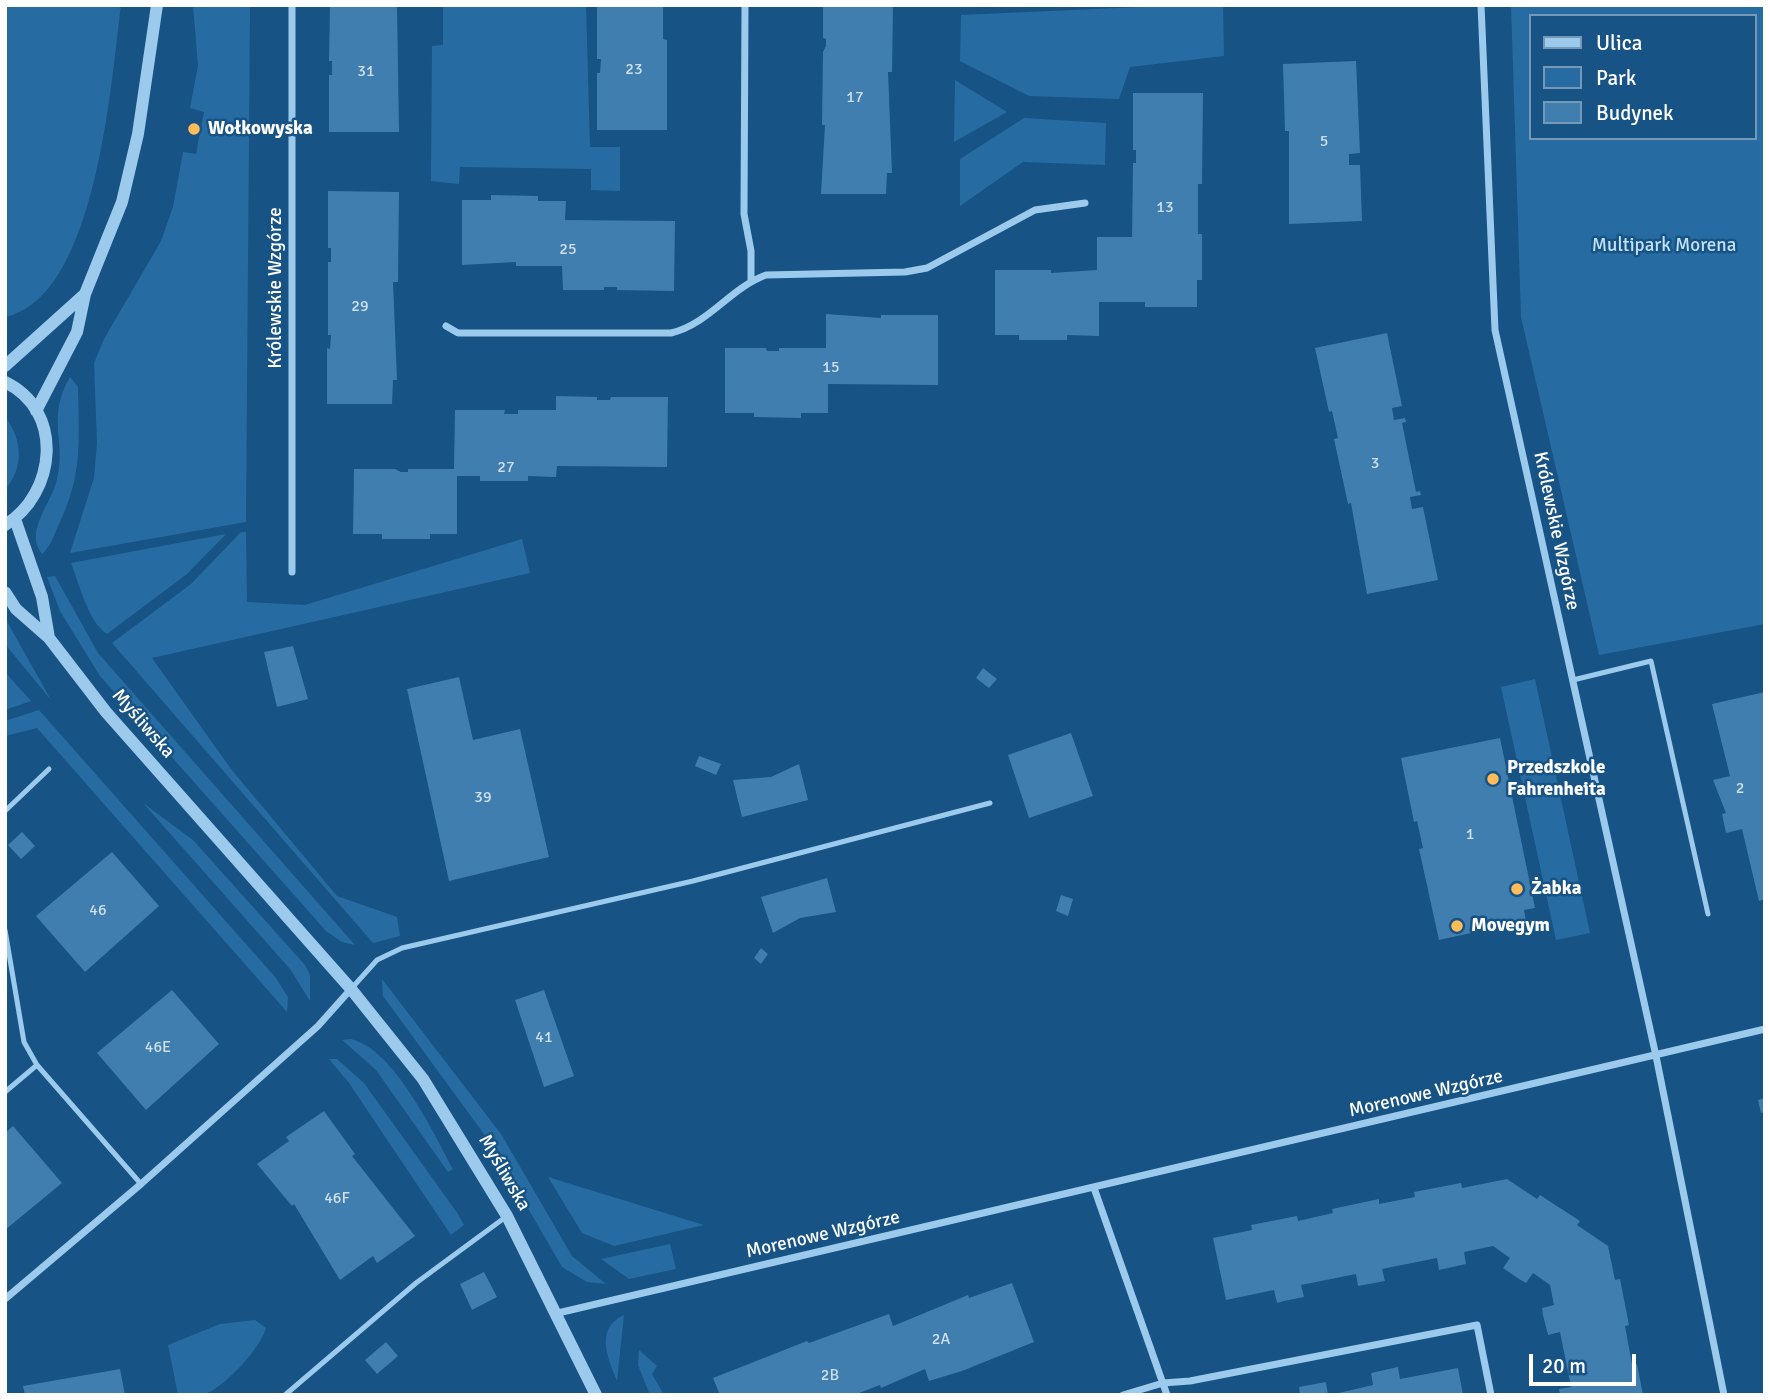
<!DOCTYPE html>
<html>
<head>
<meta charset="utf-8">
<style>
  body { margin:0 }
  #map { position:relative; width:1770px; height:1400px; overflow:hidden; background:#175384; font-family:Signika,sans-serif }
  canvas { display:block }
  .frame { position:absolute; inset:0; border:7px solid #fff; pointer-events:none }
  .legend { position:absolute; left:1529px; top:14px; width:228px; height:126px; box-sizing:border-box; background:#175384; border:2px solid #7498b5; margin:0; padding:9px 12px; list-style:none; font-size:21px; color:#fff }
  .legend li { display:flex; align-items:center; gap:14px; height:35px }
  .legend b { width:35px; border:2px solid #7498b5 }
  .scale { position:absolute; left:1529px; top:1354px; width:107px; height:32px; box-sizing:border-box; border:4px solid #fff; border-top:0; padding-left:9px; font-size:21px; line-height:24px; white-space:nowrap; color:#fff; -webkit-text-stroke:5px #175384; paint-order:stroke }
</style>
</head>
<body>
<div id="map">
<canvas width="1770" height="1400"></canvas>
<div class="frame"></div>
<ul class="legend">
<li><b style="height:9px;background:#9ccaed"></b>Ulica</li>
<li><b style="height:19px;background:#266ca2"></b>Park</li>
<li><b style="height:19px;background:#3f7eae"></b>Budynek</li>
</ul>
<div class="scale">20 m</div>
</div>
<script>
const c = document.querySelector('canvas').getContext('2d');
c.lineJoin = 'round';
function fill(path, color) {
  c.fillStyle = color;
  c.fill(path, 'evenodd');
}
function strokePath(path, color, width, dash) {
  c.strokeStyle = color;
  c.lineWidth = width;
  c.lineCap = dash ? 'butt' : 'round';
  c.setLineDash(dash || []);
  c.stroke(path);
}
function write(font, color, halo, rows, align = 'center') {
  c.font = font + ' Signika,sans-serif';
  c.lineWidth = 5;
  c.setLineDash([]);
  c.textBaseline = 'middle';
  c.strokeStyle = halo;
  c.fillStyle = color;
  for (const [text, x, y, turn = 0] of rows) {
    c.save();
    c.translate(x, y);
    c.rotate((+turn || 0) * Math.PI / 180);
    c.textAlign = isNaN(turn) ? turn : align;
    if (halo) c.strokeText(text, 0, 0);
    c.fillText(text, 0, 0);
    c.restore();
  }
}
const green = new Path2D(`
  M 5,5 L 121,5 C 111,81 97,298 5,317 Z
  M 193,5 L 250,5 L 246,522 L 70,553 L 94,478 L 97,443 L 94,363 L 104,339 L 161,241 L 173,207 L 183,152 L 196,154 L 204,112 L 190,108 L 198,66 Z
  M 443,5 L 586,5 L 590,147 L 620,147 L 620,191 L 591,190 L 591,169 L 460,167 L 459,184 L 431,181 L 432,46 L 443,45 Z
  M 1184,5 L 1223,5 L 1224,56 L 1130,67 L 1119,99 L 1029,96 L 960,61 L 961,15 Z
  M 1511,5 L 1765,5 L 1765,624 L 1599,655 L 1521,317 ZM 1530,16 L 1754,16 L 1754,138 L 1530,138 Z
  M 955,80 L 1007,112 L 954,142 Z
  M 1024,118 L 1106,123 L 1105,165 L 1023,162 L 960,206 L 960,159 Z
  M 70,377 L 78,387 C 79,442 83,475 58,526 C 54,536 50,547 42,554 C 24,532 50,505 56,483 C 68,441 45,420 70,377 Z
  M 5,417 C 23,440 24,467 5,490 Z
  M 241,532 L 246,532 L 247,602 L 305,605 L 522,539 L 530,573 L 152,658 L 231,769 L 337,896 L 397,917 L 400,936 L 373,943 L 112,643 L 191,584 Z
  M 226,534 L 187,574 L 107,634 C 88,622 79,583 71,563 Z
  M 55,576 L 98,653 L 355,945 L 342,942 L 326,931 L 100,676 L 60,611 L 47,577 Z
  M 5,618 L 51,700 L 5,644 Z
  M 5,672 L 31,701 L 5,710 Z
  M 1535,679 L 1590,933 L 1556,940 L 1501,687 Z
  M 39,710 L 276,978 L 288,997 L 287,1012 L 37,728 L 5,736 L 5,721 Z
  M 143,803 L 193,840 L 305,965 L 310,975 L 310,1001 L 290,969 Z
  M 382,979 L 501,1134 L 572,1256 L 606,1284 L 587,1282 L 562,1267 L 489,1141 L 383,996 Z
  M 351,1039 C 394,1049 433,1132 453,1169 L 448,1172 L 376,1070 L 342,1040 Z
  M 329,1059 L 337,1059 L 364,1083 L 458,1214 L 464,1225 L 451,1235 L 349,1083 Z
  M 548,1177 L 704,1225 L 614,1246 L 582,1233 Z
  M 670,1244 L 676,1269 L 629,1279 L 601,1259 Z
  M 624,1315 L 617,1381 C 608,1358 594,1329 624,1315 Z
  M 255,1320 L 266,1328 C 260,1349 227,1384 206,1394 C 199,1397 186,1395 178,1395 L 168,1345 L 220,1324 Z
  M 639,1350 L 657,1366 L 652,1374 L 664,1395 L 650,1395 L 638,1365 Z`);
const building = new Path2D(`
  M 330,5 L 397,5 L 399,132 L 329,132 L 329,75 L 332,75 L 332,61 L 329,61 Z
  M 597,5 L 663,5 L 663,39 L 667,40 L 667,130 L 597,130 L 597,73 L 600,73 L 601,59 L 597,59 Z
  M 823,5 L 893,5 L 892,72 L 888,72 L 892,173 L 887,173 L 886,194 L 821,194 L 825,125 L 822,125 L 823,52 L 826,46 L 826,39 L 823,38 Z
  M 1356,61 L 1360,153 L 1349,154 L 1349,165 L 1360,165 L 1362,221 L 1289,224 L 1289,131 L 1285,131 L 1283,64 Z
  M 1133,93 L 1203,93 L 1202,184 L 1198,184 L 1198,234 L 1202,234 L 1202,280 L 1197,280 L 1197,307 L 1145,307 L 1145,302 L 1099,302 L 1099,336 L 1067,335 L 1067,340 L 1019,340 L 1019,335 L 995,335 L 995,270 L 1051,270 L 1051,273 L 1097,270 L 1097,237 L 1132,237 L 1133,163 L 1136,163 L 1136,150 L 1133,150 Z
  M 328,191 L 399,192 L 398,282 L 393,282 L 397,380 L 393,380 L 392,404 L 327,404 L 327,348 L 330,349 L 331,335 L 328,335 L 328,262 L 331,262 L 331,248 L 328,248 Z
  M 491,195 L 538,196 L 538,201 L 566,201 L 565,220 L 675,221 L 674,291 L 617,290 L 617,287 L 604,287 L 604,290 L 563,290 L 562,266 L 516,266 L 516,262 L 462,265 L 462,200 L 491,200 Z
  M 826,314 L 881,318 L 881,315 L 938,315 L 938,385 L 828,384 L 828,413 L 801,413 L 801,418 L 754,417 L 754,413 L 725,413 L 725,348 L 766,348 L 767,351 L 779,351 L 779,348 L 826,348 Z
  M 1387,333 L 1402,406 L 1392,408 L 1394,420 L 1405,418 L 1406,422 L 1402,423 L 1416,492 L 1420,491 L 1421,495 L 1410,497 L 1412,509 L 1423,507 L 1438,580 L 1367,594 L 1351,503 L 1348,504 L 1334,439 L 1338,438 L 1332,411 L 1329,412 L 1315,348 Z
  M 556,396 L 597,397 L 597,400 L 610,400 L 611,397 L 668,397 L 667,467 L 557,466 L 556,477 L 528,476 L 528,481 L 480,481 L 480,476 L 457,476 L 457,534 L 430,534 L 430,539 L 382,539 L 382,534 L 353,534 L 354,469 L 395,469 L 401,472 L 408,472 L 408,469 L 454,469 L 455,410 L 505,410 L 504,414 L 518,414 L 518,410 L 556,410 Z
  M 293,646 L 308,699 L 277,707 L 264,652 Z
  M 983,668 L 997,679 L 989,688 L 976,678 Z
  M 459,677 L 473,740 L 520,729 L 549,857 L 449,881 L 407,689 Z
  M 1765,692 L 1765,899 L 1759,901 L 1742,829 L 1726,833 L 1722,814 L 1726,813 L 1713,780 L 1730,776 L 1712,704 Z
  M 1071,733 L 1093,796 L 1029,818 L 1008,755 Z
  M 1500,738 L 1535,908 L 1524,910 L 1526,921 L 1439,940 L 1419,849 L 1423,848 L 1417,821 L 1414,822 L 1401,758 Z
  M 699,756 L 721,764 L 716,775 L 695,766 Z
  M 799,764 L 808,800 L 742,817 L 733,780 L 771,777 Z
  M 22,832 L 35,846 L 21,859 L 8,845 Z
  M 112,852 L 159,906 L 85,972 L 36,916 Z
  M 827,878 L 836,912 L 800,918 L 773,933 L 761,897 Z
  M 1061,895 L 1073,899 L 1068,916 L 1056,911 Z
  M 761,948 L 768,954 L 761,964 L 754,958 Z
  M 172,990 L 219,1044 L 146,1110 L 97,1053 Z
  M 544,990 L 574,1076 L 544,1087 L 515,1000 Z
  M 1765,1098 L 1765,1112 L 1761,1113 L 1758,1100 Z
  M 324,1111 L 355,1154 L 352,1156 L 415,1236 L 377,1263 L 373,1256 L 340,1280 L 294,1204 L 292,1206 L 257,1164 L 289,1141 L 286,1137 Z
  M 13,1126 L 62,1183 L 5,1230 L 5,1133 Z
  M 1507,1179 L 1537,1199 L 1540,1195 L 1580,1221 L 1577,1225 L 1608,1246 L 1615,1280 L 1620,1279 L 1629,1325 L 1625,1326 L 1632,1364 L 1637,1364 L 1643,1395 L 1560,1395 L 1559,1389 L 1571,1387 L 1560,1332 L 1548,1335 L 1543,1315 L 1542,1308 L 1554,1305 L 1550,1285 L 1533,1273 L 1526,1283 L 1519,1279 L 1503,1268 L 1510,1258 L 1493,1246 L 1464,1252 L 1466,1264 L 1439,1270 L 1437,1258 L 1382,1269 L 1385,1281 L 1358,1286 L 1356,1274 L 1301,1285 L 1304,1297 L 1284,1301 L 1277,1303 L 1274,1290 L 1226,1300 L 1213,1238 L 1252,1230 L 1251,1225 L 1297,1216 L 1298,1221 L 1333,1213 L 1332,1209 L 1379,1199 L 1379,1204 L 1415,1197 L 1414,1192 L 1461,1183 L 1462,1188 Z
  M 484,1272 L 497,1297 L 472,1310 L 460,1284 Z
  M 1012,1283 L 1034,1342 L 962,1371 L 929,1381 L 925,1369 L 881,1388 L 880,1385 L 854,1395 L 720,1395 L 713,1378 L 807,1341 L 809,1343 L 889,1314 L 893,1326 L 968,1295 L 969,1298 Z
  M 386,1342 L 398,1356 L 377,1374 L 365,1360 Z
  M 1398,1367 L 1400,1379 L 1458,1368 L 1463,1395 L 1330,1395 L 1373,1385 L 1371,1373 Z
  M 120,1369 L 125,1395 L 25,1395 L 23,1386 Z
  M 1326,1382 L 1328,1395 L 1300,1395 L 1299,1387 Z`);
const service = new Path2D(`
  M 1573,680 L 1651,661 L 1708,914
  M 5,811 L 49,769
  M 5,930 L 24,1042 L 37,1065 L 141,1184
  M 351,989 L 377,960 L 402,948 L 693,881 L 990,803
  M 5,1092 L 37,1065
  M 285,1395 L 416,1283 L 507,1216`);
const minor = new Path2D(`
  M 292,5 L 292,572
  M 745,5 L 744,214 L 751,251 L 751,280
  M 1481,5 L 1495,330 L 1656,1056 L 1724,1395
  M 446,326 L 458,333 L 671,333 C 709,324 730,288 766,275 L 905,272 L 927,268 L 1035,210 L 1085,203
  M 1094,1188 L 1167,1395
  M 5,1299 L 141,1184 L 318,1026 L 351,989
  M 558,1313 L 1765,1029
  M 1123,1395 L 1163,1383 L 1190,1381 L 1477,1325 L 1491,1395`);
const tertiary = new Path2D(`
  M 5,366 L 85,294
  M 5,382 C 65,411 56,494 5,525
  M 36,411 L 77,332 L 85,294 L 122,202 L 138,134 L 157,5
  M 15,519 L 42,597 L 49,638
  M 5,592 L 16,609 L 49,638 L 106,712 L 351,989 L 423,1079 L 507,1216 L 596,1395`);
const markers = [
  [194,129,7,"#ffbc58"],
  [1493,779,7,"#ffbc58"],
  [1517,889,7,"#ffbc58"],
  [1457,926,7,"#ffbc58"]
];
const numberNames = [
  ["23",634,70],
  ["31",366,72],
  ["17",855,98],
  ["5",1324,142],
  ["13",1165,208],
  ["25",568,250],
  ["29",360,307],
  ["15",831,368],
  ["3",1375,464],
  ["27",506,468],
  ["2",1740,789],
  ["39",483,798],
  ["1",1470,835],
  ["46",98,911],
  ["41",544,1038],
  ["46E",158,1048],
  ["46F",337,1199],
  ["2A",941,1340],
  ["2B",830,1376]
];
const poiNames = [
  ["Wołkowyska",208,129],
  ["Przedszkole",1507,768],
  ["Fahrenheita",1507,790],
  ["Żabka",1531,889],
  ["Movegym",1471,926]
];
const parkNames = [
  ["Multipark Morena",1664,246]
];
const streetNames = [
  ["Królewskie Wzgórze",276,288,-90],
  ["Królewskie Wzgórze",1556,531,78],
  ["Myśliwska",143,724,49],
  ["Morenowe Wzgórze",1426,1094,-13],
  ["Myśliwska",504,1173,60],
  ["Morenowe Wzgórze",823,1235,-13]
];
fill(green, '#266ca2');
fill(building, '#3f7eae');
strokePath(service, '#9ccaed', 5);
strokePath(minor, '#9ccaed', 7);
strokePath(tertiary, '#9ccaed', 12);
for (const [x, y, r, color] of markers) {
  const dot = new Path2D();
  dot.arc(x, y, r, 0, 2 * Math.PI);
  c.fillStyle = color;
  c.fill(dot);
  strokePath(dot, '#175384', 2.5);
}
write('16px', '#cfdfeb', null, numberNames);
write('bold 19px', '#fff', '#175384', poiNames, 'left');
write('19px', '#c1e1f9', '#175384', parkNames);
write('19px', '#fff', '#175384', streetNames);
</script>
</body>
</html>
